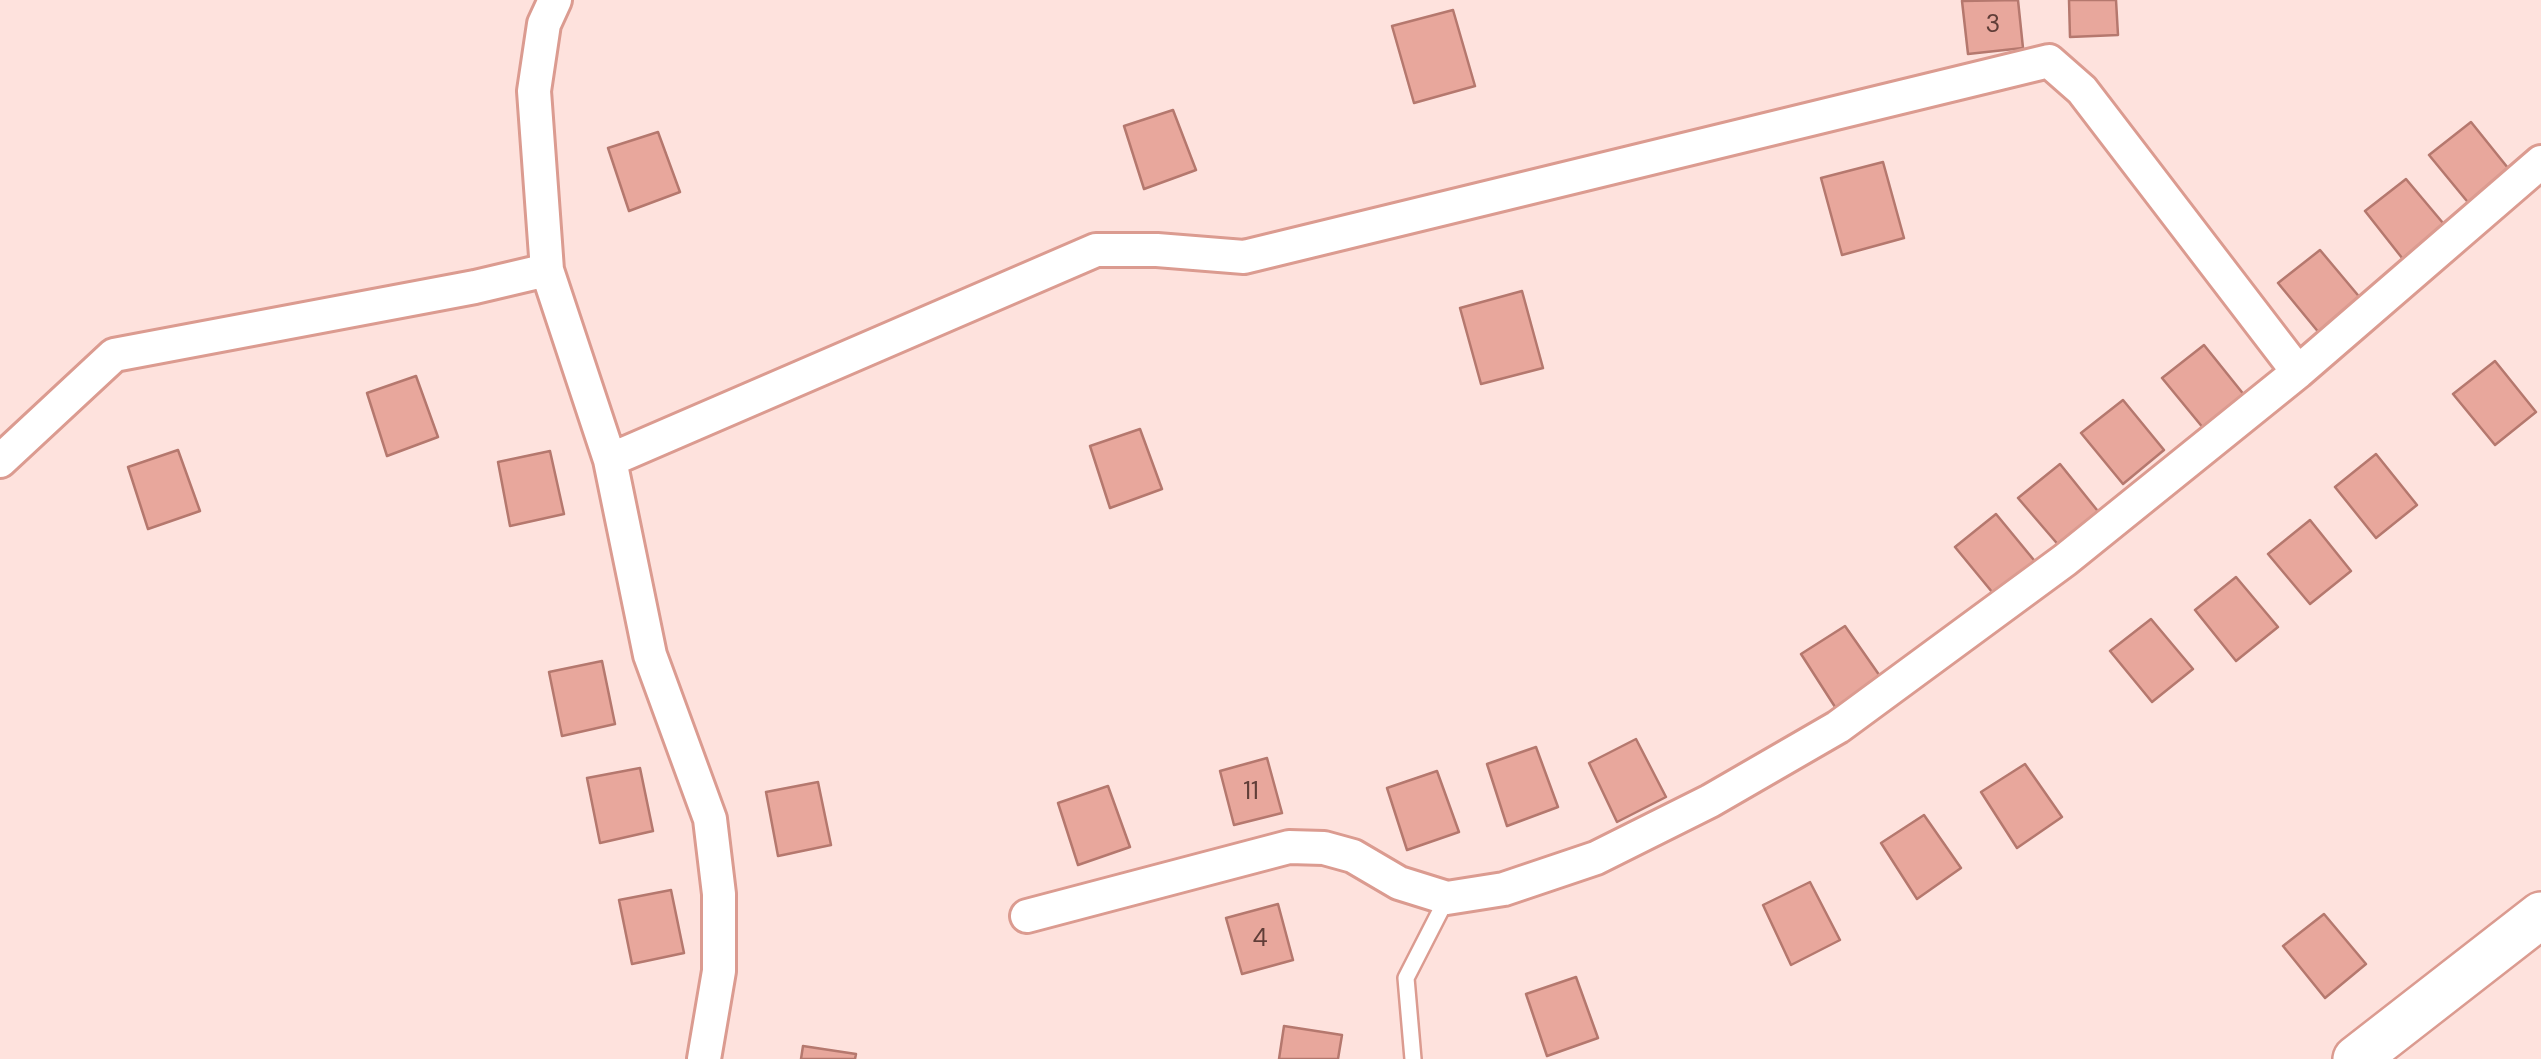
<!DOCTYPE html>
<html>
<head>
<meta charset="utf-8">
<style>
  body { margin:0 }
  canvas { display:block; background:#fee2dd }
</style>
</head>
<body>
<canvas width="2541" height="1059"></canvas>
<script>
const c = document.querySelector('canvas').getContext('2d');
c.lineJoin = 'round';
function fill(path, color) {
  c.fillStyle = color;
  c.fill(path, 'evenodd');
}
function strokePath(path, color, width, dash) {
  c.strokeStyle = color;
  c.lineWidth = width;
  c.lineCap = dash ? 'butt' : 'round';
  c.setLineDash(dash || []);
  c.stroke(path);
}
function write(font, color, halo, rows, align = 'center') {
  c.font = font + ' "DM Sans",sans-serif';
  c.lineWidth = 9;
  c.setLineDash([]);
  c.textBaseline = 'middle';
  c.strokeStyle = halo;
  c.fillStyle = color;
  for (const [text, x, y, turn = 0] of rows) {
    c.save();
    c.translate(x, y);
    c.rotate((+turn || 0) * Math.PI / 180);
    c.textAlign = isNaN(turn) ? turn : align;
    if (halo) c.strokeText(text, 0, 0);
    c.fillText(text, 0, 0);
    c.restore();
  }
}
const building = new Path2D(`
  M 2018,0 L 2023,48 L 1968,54 L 1962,1 Z
  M 2069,0 L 2116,0 L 2118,35 L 2070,37 Z
  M 1453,10 L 1475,86 L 1414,103 L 1392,26 Z
  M 1173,110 L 1196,170 L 1144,189 L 1124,126 Z
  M 2471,122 L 2512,173 L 2471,206 L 2429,155 Z
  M 658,132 L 680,192 L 629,211 L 608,148 Z
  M 1883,162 L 1904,238 L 1842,255 L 1821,178 Z
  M 2406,179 L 2448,229 L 2406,263 L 2365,211 Z
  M 2320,250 L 2362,300 L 2320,334 L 2278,283 Z
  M 1522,291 L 1543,368 L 1481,384 L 1460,308 Z
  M 2204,345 L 2245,396 L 2204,429 L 2162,378 Z
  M 2495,361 L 2536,412 L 2495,445 L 2453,394 Z
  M 416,376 L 438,437 L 387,456 L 367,393 Z
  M 2123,400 L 2164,450 L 2123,484 L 2081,433 Z
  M 1140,429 L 1162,489 L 1110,508 L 1090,446 Z
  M 178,450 L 200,511 L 148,529 L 128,467 Z
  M 550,451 L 564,514 L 510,526 L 498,462 Z
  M 2376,454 L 2417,505 L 2376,538 L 2335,487 Z
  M 2060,464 L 2101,515 L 2061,548 L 2018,498 Z
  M 1996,514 L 2038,565 L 1997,598 L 1955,547 Z
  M 2310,520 L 2351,571 L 2310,604 L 2268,554 Z
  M 2236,577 L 2278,627 L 2236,661 L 2195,610 Z
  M 2151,619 L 2193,669 L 2152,702 L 2110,651 Z
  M 1845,626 L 1882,679 L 1837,710 L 1801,654 Z
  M 602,661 L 615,724 L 562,736 L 549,672 Z
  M 1636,739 L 1666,797 L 1617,822 L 1589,763 Z
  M 1536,747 L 1558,807 L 1507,826 L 1487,764 Z
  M 1267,758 L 1282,813 L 1234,825 L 1220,771 Z
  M 2025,764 L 2062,817 L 2017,848 L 1981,792 Z
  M 640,768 L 653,831 L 600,843 L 587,778 Z
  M 1437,771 L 1459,832 L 1407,850 L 1387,788 Z
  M 818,782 L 831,845 L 778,856 L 766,792 Z
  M 1108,786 L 1130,847 L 1078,865 L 1058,803 Z
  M 1924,815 L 1961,868 L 1917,899 L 1881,843 Z
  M 1810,882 L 1840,940 L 1791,965 L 1763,905 Z
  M 671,890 L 684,953 L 632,964 L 619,900 Z
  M 1278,904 L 1293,960 L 1242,974 L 1226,918 Z
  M 2324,914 L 2366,964 L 2325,998 L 2283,946 Z
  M 1576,977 L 1598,1038 L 1547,1056 L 1526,994 Z
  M 1284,1026 L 1342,1035 L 1338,1059 L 1279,1059 Z
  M 803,1046 L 856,1054 L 855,1059 L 801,1059 Z`);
const lane = new Path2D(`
  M 1413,1059 L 1406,978 L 1447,898`);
const street = new Path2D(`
  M 555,0 L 544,24 L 534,91 L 547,270 L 610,460 L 650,655 L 710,819 L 719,894 L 719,971 L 704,1059
  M 610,460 L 1096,250 L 1157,250 L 1244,257 L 2049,61 L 2082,90 L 2298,372
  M 0,461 L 114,355 L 475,287 L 547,270
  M 1027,916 L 1289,847 L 1324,848 L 1353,856 L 1399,883 L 1447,898 L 1504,889 L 1596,858 L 1710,801 L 1838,727 L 2065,560 L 2298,372 L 2541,162`);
const secondary = new Path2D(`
  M 2356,1059 L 2541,915`);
const numberNames = [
  ["3",1993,25],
  ["11",1251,792],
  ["4",1260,939]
];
fill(building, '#e8a79c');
strokePath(building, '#b5786e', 2.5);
strokePath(lane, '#db9b90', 20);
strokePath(street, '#db9b90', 38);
strokePath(secondary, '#db9b90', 50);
strokePath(lane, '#fff', 15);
strokePath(street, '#fff', 32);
strokePath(secondary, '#fff', 45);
write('25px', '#603e38', null, numberNames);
</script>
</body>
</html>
